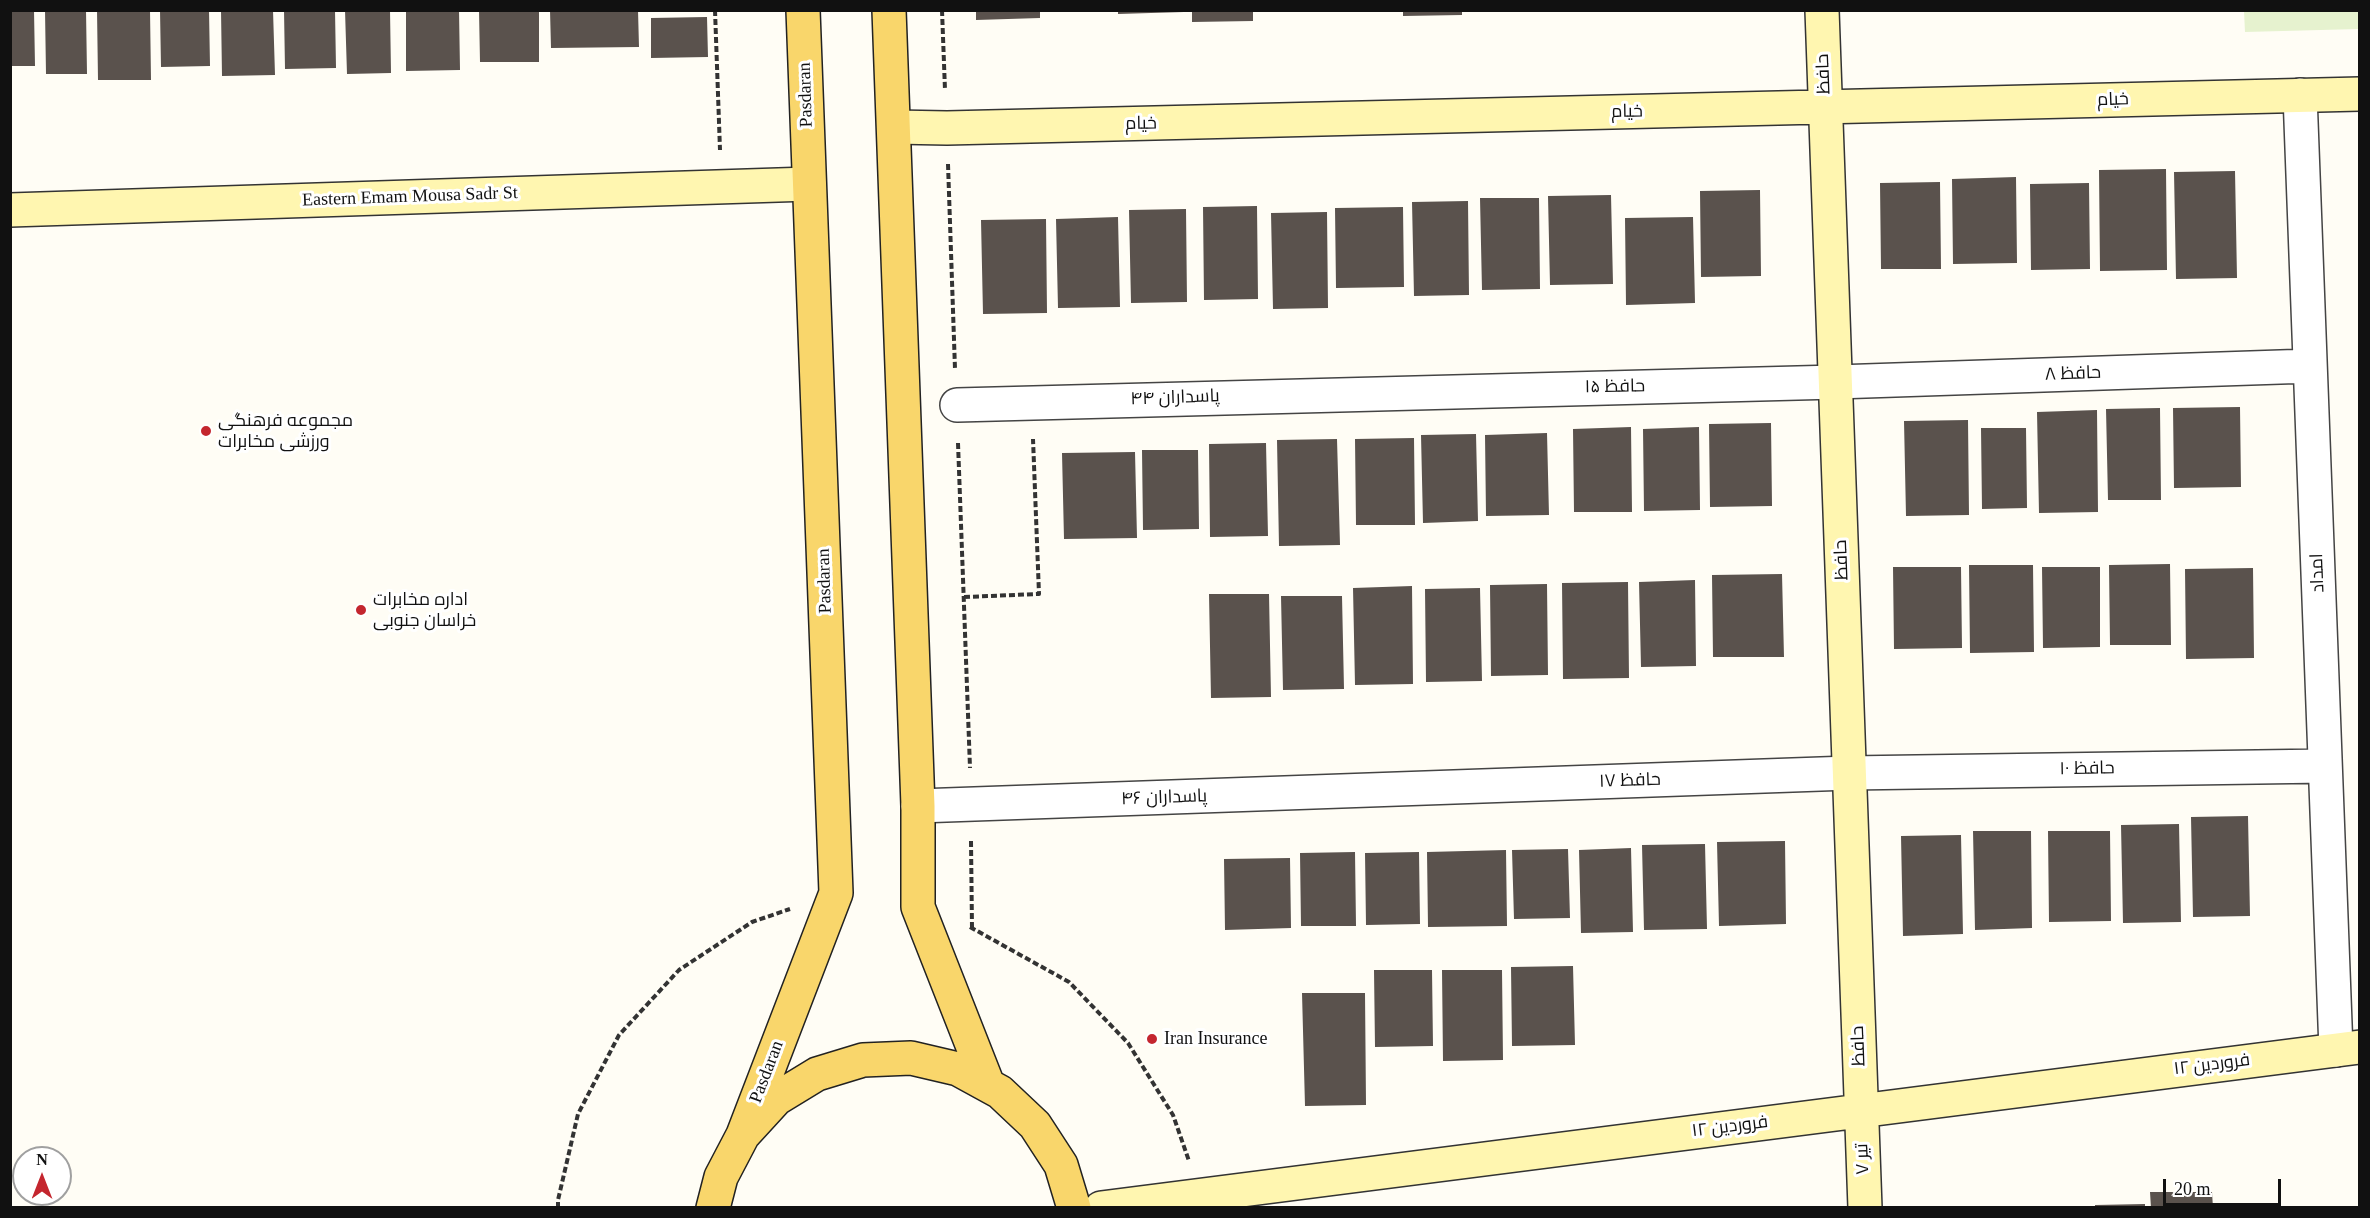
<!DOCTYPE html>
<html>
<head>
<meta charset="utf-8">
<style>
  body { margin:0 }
  #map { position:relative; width:2370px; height:1218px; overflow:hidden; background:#fffdf5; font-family:"Times New Roman",serif }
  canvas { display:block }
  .frame { position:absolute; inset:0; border:12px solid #111; pointer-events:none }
  .north { position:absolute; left:12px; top:1146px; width:60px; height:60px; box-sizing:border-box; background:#fff; border:2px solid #a0a0a0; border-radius:50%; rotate:0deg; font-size:16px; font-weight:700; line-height:24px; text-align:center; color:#111 }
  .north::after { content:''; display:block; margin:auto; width:21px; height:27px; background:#c4262e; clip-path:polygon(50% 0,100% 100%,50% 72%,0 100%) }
  .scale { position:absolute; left:2163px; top:1179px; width:118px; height:27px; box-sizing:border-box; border:3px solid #111; border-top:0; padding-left:8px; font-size:18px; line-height:21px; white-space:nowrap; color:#111; -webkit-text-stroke:4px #fff; paint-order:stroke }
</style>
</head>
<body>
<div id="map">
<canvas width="2370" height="1218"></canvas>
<div class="frame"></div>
<div class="north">N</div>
<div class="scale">20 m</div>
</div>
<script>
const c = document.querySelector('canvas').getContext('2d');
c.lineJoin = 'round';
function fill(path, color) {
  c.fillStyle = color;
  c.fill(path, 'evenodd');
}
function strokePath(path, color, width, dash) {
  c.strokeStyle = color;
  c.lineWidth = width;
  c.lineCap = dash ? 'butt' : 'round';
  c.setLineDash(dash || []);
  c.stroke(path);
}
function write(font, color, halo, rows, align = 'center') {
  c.font = font + ' "Times New Roman",Cairo,serif';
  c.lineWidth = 6;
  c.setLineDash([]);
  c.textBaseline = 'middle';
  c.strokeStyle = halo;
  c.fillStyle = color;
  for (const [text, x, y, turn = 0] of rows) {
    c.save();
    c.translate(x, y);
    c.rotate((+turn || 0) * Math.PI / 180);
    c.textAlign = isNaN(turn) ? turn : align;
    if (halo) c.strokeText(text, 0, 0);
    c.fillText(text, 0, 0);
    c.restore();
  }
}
const pitch = new Path2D(`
  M 2244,11 L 2359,11 L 2359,29 L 2245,32 Z`);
const building = new Path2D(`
  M 10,10 L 34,10 L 35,66 L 10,66 Z
  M 45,10 L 86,10 L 87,74 L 46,74 Z
  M 97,10 L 150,10 L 151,80 L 98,80 Z
  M 160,10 L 209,10 L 210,66 L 161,67 Z
  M 221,10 L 273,10 L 275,75 L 222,76 Z
  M 284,10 L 335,10 L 336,68 L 285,69 Z
  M 345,10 L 390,10 L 391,73 L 347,74 Z
  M 406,10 L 459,10 L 460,70 L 406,71 Z
  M 479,10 L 539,10 L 539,62 L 480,62 Z
  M 550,10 L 638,10 L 639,47 L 551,48 Z
  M 976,10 L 1040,10 L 1040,18 L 976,20 Z
  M 1118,10 L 1184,10 L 1184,12 L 1118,14 Z
  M 1192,10 L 1253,10 L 1253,21 L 1192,22 Z
  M 1403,10 L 1462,10 L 1462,15 L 1403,16 Z
  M 707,17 L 708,57 L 651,58 L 651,18 Z
  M 2166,169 L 2167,270 L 2100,271 L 2099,170 Z
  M 2235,171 L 2237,278 L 2176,279 L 2174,172 Z
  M 2016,177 L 2017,263 L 1953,264 L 1952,179 Z
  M 1940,182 L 1941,269 L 1881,269 L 1880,183 Z
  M 2089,183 L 2090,269 L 2031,270 L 2030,184 Z
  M 1760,190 L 1761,276 L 1701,277 L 1700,191 Z
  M 1611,195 L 1613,284 L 1550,285 L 1548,196 Z
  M 1480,198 L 1539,198 L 1540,289 L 1482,290 Z
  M 1468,201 L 1469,295 L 1414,296 L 1412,202 Z
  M 1257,206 L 1258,299 L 1204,300 L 1203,207 Z
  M 1403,207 L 1404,287 L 1336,288 L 1335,208 Z
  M 1186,209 L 1187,302 L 1131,303 L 1129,210 Z
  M 1327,212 L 1328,308 L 1273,309 L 1271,213 Z
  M 1118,217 L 1120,307 L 1058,308 L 1056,219 Z
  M 1693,217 L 1695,303 L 1626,305 L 1625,218 Z
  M 1046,219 L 1047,313 L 983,314 L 981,220 Z
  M 2240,407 L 2241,487 L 2174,488 L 2173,408 Z
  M 2160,408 L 2161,500 L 2108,500 L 2106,409 Z
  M 2097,410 L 2098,512 L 2039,513 L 2037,412 Z
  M 1968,420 L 1969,515 L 1906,516 L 1904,421 Z
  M 1771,423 L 1772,506 L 1710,507 L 1709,424 Z
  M 1631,427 L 1632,512 L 1574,512 L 1573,429 Z
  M 1699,427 L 1700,510 L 1644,511 L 1643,429 Z
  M 1981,428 L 2026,428 L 2027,508 L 1982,509 Z
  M 1547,433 L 1549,515 L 1486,516 L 1485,435 Z
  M 1476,434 L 1478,521 L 1423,523 L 1421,435 Z
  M 1414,438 L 1415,525 L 1356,525 L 1355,439 Z
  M 1337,439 L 1340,545 L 1279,546 L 1277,440 Z
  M 1266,443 L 1268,536 L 1210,537 L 1209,444 Z
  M 1142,450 L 1198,450 L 1199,529 L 1143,530 Z
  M 1135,452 L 1137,538 L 1064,539 L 1062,453 Z
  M 2170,564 L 2171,645 L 2110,645 L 2109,565 Z
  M 1969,565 L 2033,565 L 2034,652 L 1970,653 Z
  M 1893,567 L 1961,567 L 1962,648 L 1894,649 Z
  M 2042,567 L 2100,567 L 2100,647 L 2043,648 Z
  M 2253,568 L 2254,658 L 2186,659 L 2185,569 Z
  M 1782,574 L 1784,657 L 1713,657 L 1712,575 Z
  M 1695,580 L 1696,666 L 1641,667 L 1639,582 Z
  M 1628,582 L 1629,678 L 1563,679 L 1562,583 Z
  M 1547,584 L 1548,675 L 1491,676 L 1490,585 Z
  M 1412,586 L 1413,684 L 1355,685 L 1353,588 Z
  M 1480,588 L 1482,681 L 1426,682 L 1425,589 Z
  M 1209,594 L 1269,594 L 1271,697 L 1211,698 Z
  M 1281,596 L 1342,596 L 1344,689 L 1283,690 Z
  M 2248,816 L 2250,916 L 2193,917 L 2191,817 Z
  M 2179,824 L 2181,922 L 2123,923 L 2121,825 Z
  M 1973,831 L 2031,831 L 2032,928 L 1975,930 Z
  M 2048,831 L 2110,831 L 2111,921 L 2049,922 Z
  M 1961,835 L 1963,934 L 1903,936 L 1901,836 Z
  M 1785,841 L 1786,924 L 1719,926 L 1717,842 Z
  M 1705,844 L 1707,929 L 1644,930 L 1642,845 Z
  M 1631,848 L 1633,932 L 1581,933 L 1579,850 Z
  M 1568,849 L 1570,918 L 1514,919 L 1512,850 Z
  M 1506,850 L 1507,926 L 1428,927 L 1427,852 Z
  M 1355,852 L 1356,926 L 1301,926 L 1300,853 Z
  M 1419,852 L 1420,924 L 1366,925 L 1365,853 Z
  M 1290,858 L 1291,928 L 1225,930 L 1224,859 Z
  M 1573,966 L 1575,1045 L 1512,1046 L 1511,967 Z
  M 1374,970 L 1432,970 L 1433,1046 L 1375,1047 Z
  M 1442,970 L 1502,970 L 1503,1060 L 1443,1061 Z
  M 1302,993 L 1365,993 L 1366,1105 L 1305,1106 Z
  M 2150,1192 L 2212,1192 L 2213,1208 L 2151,1208 Z
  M 2145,1204 L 2145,1208 L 2095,1208 L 2095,1205 Z`);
const path = new Path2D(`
  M 715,10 L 720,150
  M 942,10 L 945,90
  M 948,164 L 955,369
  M 958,443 L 970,768
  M 964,597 L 1039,594 L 1033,439
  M 971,841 L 972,928
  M 970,927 L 1069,982 L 1128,1043 L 1173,1115 L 1189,1161
  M 558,1208 L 558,1200 L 578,1114 L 619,1035 L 679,970 L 752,922 L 790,909`);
const street = new Path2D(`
  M 2300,95 L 2336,1050
  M 957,405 L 1836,382 L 2310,366
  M 918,806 L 1849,773 L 2325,766`);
const secondary = new Path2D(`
  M 1822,10 L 1865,1208
  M 894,127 L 947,128 L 2360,94
  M 10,210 L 809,184
  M 1101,1208 L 2360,1047`);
const primary = new Path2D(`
  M 889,10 L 918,806 L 918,907 L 988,1085
  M 743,1135 L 836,893 L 803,10
  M 713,1208 L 721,1177 L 743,1135 L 776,1099 L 817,1074 L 863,1060 L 911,1058 L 958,1069 L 1000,1092 L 1035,1125 L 1061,1165 L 1074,1208`);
const markers = [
  [206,431,6,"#c4262e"],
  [361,610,6,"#c4262e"],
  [1152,1039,6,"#c4262e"]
];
const streetNames = [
  ["حافظ",1824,74,-92],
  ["Pasdaran",806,95,-92],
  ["خیام",2113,100,-2],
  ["خیام",1627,112,-1],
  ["خیام",1141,124,-1],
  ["Eastern Emam Mousa Sadr St",410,197,-2],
  ["حافظ ۸",2073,374,-2],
  ["حافظ ۱۵",1615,387,-1],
  ["پاسداران ۴۴",1175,398,-2],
  ["حافظ",1842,560,-92],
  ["امداد",2318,573,-92],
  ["Pasdaran",825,581,-92],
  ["حافظ ۱۰",2087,769,-1],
  ["حافظ ۱۷",1630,781,-2],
  ["پاسداران ۴۶",1164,798,-2],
  ["حافظ",1859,1046,-92],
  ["۱۲ فروردین",2212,1065,-7],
  ["Pasdaran",767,1072,-69],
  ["۱۲ فروردین",1730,1127,-7],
  ["۷ تیر",1863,1159,-92]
];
const poiNames = [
  ["مجموعه فرهنگی",218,421],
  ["ورزشی مخابرات",218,442],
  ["اداره مخابرات",373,600],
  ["خراسان جنوبی",373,621],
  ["Iran Insurance",1164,1039]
];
fill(pitch, '#e6f2cf');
fill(building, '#5a524d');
strokePath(street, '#444', 36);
strokePath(secondary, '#333', 36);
strokePath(primary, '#222', 36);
strokePath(path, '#333', 4, [6, 3]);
strokePath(street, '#fff', 33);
strokePath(secondary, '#fff6b0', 33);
strokePath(primary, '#f9d66b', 33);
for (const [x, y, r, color] of markers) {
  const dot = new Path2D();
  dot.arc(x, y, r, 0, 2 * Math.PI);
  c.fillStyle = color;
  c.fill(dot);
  strokePath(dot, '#fff', 2);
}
write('18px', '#111', '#fff', streetNames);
write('18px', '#111', '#fff', poiNames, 'left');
</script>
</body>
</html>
